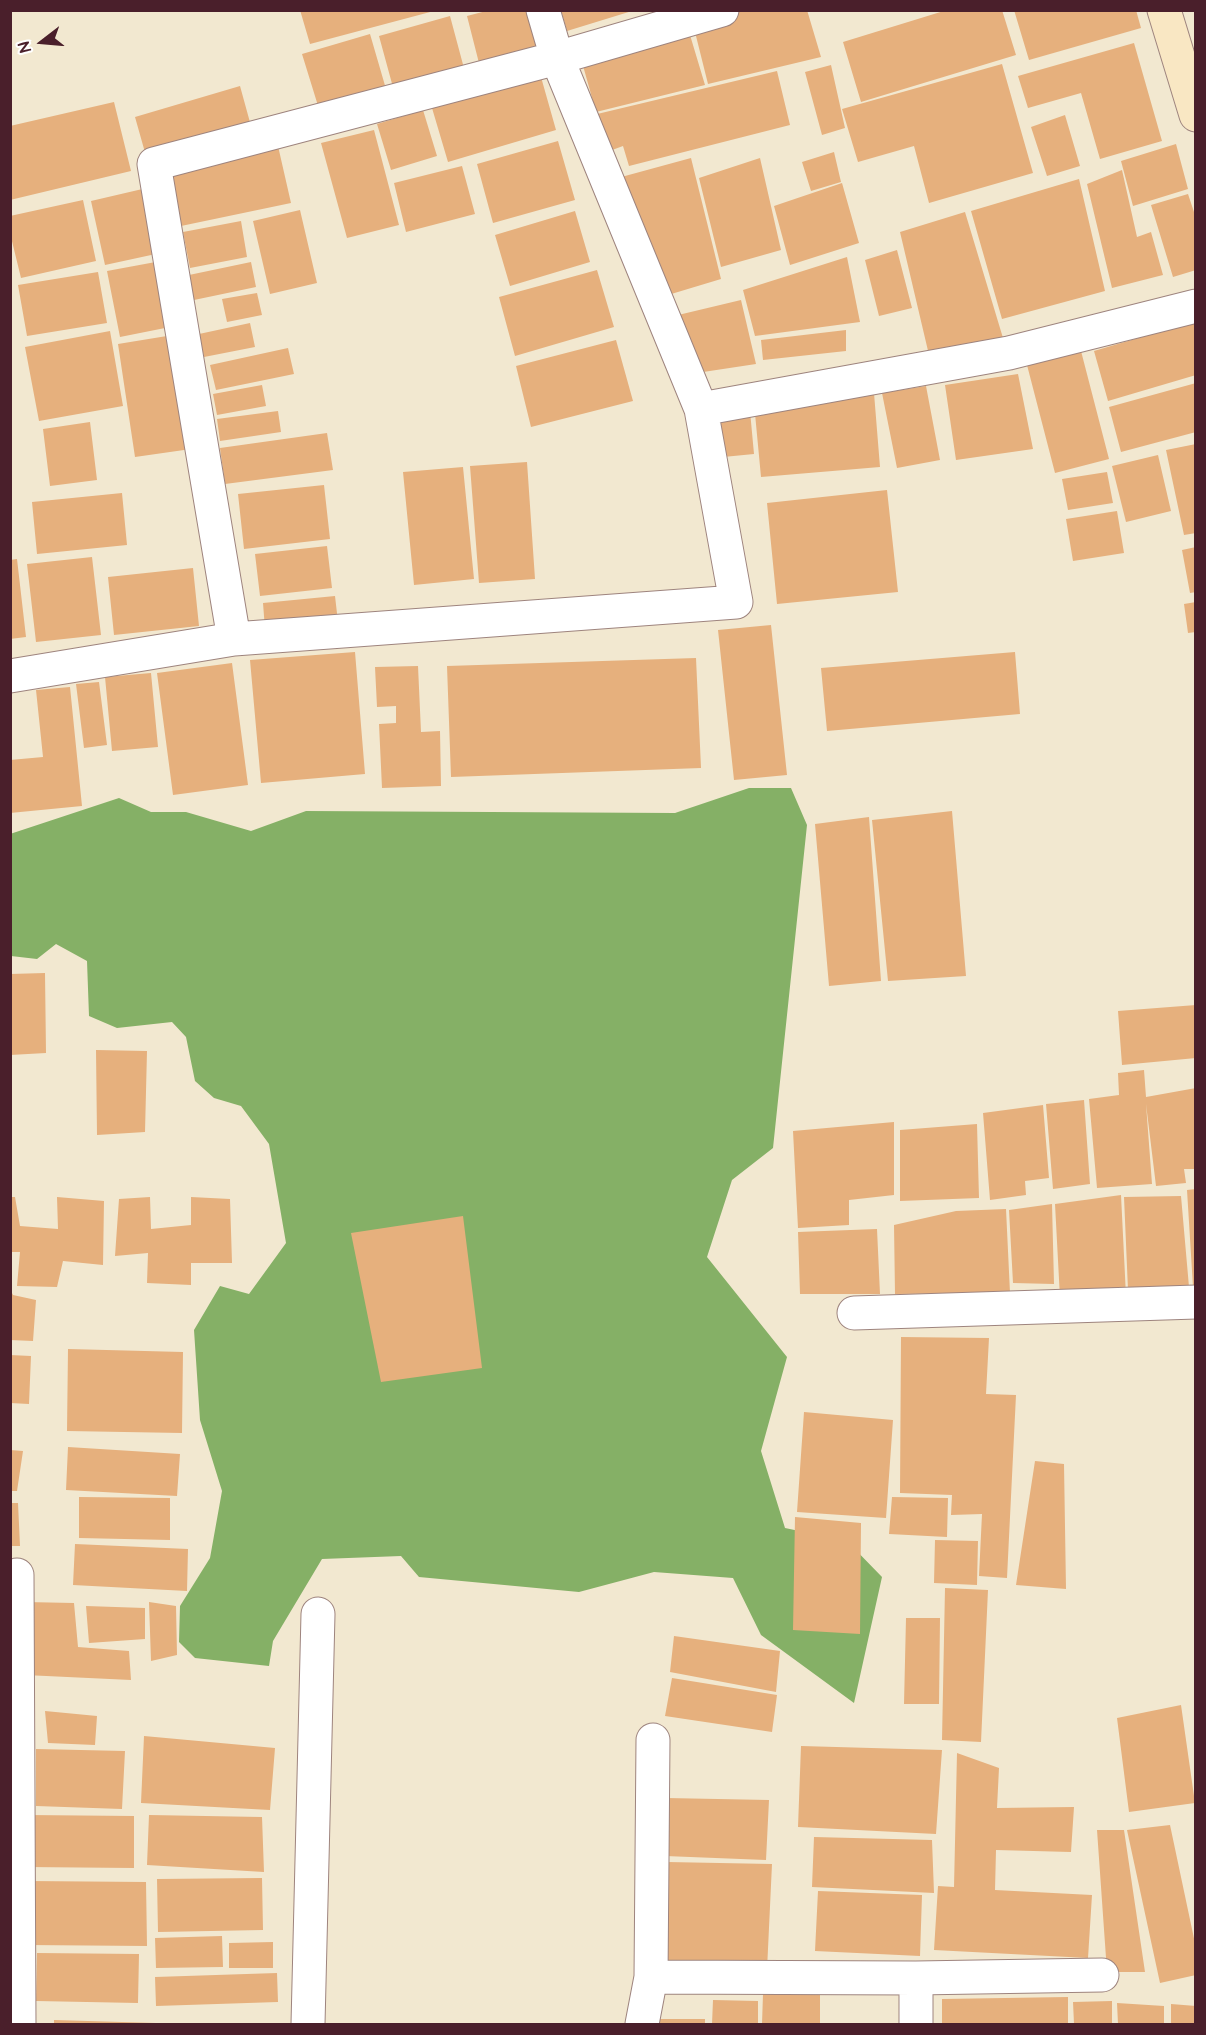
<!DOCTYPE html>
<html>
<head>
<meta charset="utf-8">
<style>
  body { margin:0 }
  #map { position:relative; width:1206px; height:2035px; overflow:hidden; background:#f2e8d0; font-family:"Architects Daughter",sans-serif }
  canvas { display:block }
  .frame { position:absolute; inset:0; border:12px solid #4a1f2b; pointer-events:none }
  .north { position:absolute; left:12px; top:12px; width:60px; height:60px; -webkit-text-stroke:4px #fff; paint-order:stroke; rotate:254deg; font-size:16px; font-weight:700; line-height:24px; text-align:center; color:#4a1f2b }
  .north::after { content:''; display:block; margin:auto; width:21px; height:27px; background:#4a1f2b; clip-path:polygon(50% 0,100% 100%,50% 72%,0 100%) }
</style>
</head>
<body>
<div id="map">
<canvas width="1206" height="2035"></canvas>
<div class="frame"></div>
<div class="north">N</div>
</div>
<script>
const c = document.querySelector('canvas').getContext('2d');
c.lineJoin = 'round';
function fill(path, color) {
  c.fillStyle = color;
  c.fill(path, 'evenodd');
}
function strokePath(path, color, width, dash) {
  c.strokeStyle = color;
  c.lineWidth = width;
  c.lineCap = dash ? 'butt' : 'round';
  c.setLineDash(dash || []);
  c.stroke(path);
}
const forest = new Path2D(`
  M 749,788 L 791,788 L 807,825 L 773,1148 L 732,1180 L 707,1257 L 787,1357 L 761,1451 L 785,1528 L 847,1541 L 882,1577 L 854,1703 L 761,1635 L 733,1578 L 654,1572 L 579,1592 L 419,1577 L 401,1556 L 322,1559 L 273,1641 L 269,1666 L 195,1658 L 179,1642 L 180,1606 L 210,1558 L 222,1491 L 200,1420 L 194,1330 L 220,1286 L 249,1294 L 286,1243 L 269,1144 L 241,1106 L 214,1098 L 195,1081 L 186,1037 L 172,1022 L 117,1028 L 89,1016 L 87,961 L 56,944 L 37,959 L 11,956 L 10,834 L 119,798 L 151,812 L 186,812 L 251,831 L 306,811 L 675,813 Z`);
const building = new Path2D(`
  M 300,10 L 434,10 L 434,11 L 310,44 Z
  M 490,10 L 533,10 L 543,50 L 480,67 L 467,16 Z
  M 561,10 L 632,10 L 632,11 L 567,31 Z
  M 738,10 L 807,10 L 821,57 L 708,84 L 693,24 Z
  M 947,10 L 1002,10 L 1016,55 L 861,102 L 843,42 Z
  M 1014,10 L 1136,10 L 1141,28 L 1029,60 Z
  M 450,16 L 465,72 L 394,91 L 379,36 Z
  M 687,25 L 705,85 L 596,112 L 580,55 Z
  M 370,34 L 386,89 L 319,109 L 302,54 Z
  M 1134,43 L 1162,141 L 1100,159 L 1081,93 L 1028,108 L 1018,76 Z
  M 1002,64 L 1033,173 L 929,203 L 914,146 L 858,162 L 842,109 Z
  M 831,65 L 845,128 L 822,135 L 805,72 Z
  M 777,71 L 790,125 L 629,166 L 623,146 L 604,153 L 593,115 Z
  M 541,77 L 556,130 L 448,162 L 432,108 Z
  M 240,86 L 251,126 L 146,156 L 135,117 Z
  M 114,102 L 131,171 L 10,200 L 10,126 Z
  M 423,110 L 437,156 L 391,170 L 377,124 Z
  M 1065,115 L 1080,166 L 1047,176 L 1031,127 Z
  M 374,130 L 399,225 L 347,238 L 321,143 Z
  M 558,141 L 575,200 L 493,223 L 477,164 Z
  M 1176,144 L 1188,189 L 1133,206 L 1121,161 Z
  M 278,146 L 291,203 L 181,226 L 169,169 Z
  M 834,152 L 841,182 L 811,191 L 802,162 Z
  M 691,158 L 721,279 L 658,298 L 614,179 Z
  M 760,158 L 781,250 L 721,267 L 699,178 Z
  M 462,166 L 475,214 L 406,232 L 394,183 Z
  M 1122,170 L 1137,237 L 1151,232 L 1163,275 L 1112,288 L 1087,184 Z
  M 1079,179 L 1105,291 L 1002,319 L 971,211 Z
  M 842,183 L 859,243 L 790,265 L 774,206 Z
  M 151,187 L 165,252 L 105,265 L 91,201 Z
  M 1188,194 L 1196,218 L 1196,270 L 1173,277 L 1151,205 Z
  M 83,200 L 96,261 L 21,278 L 10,233 L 10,216 Z
  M 300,210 L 317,283 L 270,294 L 253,221 Z
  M 575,211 L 590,262 L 510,286 L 495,235 Z
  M 965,212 L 1003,338 L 929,355 L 900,232 Z
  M 241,221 L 247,257 L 190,268 L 183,232 Z
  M 897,250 L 912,308 L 879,316 L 865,260 Z
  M 847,257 L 860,322 L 755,336 L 743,290 Z
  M 161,261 L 175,326 L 120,337 L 107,271 Z
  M 251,262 L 256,287 L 194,300 L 189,275 Z
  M 597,270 L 614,327 L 515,356 L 499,297 Z
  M 98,272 L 107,323 L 27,336 L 18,285 Z
  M 257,293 L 262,315 L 227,322 L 222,299 Z
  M 741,300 L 756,364 L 690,374 L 674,316 Z
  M 1196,321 L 1196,375 L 1108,401 L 1094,351 Z
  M 250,323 L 255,347 L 204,357 L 199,334 Z
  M 846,330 L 846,351 L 763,360 L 761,340 Z
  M 110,331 L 123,406 L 39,421 L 25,347 Z
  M 173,335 L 191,449 L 135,457 L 118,344 Z
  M 616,340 L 633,401 L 531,427 L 516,366 Z
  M 288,348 L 294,374 L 216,390 L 210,365 Z
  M 1081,351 L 1109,459 L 1055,473 L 1027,365 Z
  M 1018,374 L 1033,449 L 956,460 L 945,385 Z
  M 1196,383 L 1196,432 L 1121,452 L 1109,407 Z
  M 262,385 L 266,406 L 217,415 L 213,394 Z
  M 926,386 L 940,460 L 897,468 L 882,393 Z
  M 874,393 L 880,467 L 761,477 L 754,403 Z
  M 278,411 L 281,432 L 220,441 L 217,419 Z
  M 750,411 L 754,454 L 713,458 L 708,415 Z
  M 90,422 L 97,480 L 50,486 L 43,429 Z
  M 327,433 L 333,470 L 225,484 L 220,448 Z
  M 1196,444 L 1196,533 L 1184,535 L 1166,450 Z
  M 1158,455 L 1171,511 L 1126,522 L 1112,466 Z
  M 527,462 L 535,579 L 479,583 L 470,466 Z
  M 463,467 L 474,579 L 414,585 L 403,472 Z
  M 1107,472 L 1113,503 L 1068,510 L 1062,479 Z
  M 324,485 L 330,539 L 244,549 L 238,494 Z
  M 887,490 L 898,592 L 777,604 L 767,503 Z
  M 122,493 L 127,545 L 37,554 L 32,502 Z
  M 1117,511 L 1124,553 L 1073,561 L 1066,519 Z
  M 327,546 L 332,588 L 260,596 L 255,554 Z
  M 1196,547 L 1196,592 L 1190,593 L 1182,550 Z
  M 92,557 L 101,635 L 36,642 L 27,564 Z
  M 17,559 L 26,637 L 10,639 L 10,560 Z
  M 193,568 L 199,626 L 114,635 L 108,577 Z
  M 335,596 L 338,622 L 265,629 L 263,603 Z
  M 1196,602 L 1196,632 L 1188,633 L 1184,604 Z
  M 771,625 L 787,775 L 734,780 L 718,630 Z
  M 355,652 L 365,774 L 261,783 L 250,660 Z
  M 1015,652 L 1020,714 L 827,731 L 821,668 Z
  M 696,658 L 701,768 L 451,777 L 447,666 Z
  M 232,663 L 248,785 L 173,795 L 157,673 Z
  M 418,666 L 421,732 L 440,731 L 441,786 L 382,788 L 379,724 L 396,723 L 396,706 L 377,707 L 375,667 Z
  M 151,673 L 158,747 L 112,751 L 105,677 Z
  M 99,682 L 107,745 L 84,748 L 76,684 Z
  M 70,687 L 82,806 L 10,813 L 10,760 L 43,757 L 36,690 Z
  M 952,811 L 966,976 L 888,981 L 872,820 Z
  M 869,817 L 881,981 L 829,986 L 815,824 Z
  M 45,973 L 46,1053 L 10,1055 L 10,974 Z
  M 1196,1005 L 1196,1058 L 1122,1065 L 1118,1011 Z
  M 96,1050 L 147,1051 L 145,1132 L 97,1135 Z
  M 1144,1070 L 1146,1097 L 1196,1088 L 1196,1169 L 1184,1169 L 1186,1183 L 1156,1186 L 1146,1104 L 1152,1184 L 1097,1188 L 1089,1099 L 1119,1095 L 1118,1073 Z
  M 1084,1100 L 1090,1184 L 1053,1189 L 1046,1104 Z
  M 1043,1105 L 1049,1178 L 1025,1181 L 1026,1195 L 990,1200 L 983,1113 Z
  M 894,1122 L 894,1195 L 849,1200 L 849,1225 L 798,1228 L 793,1131 Z
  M 977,1124 L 979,1198 L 900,1201 L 900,1130 Z
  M 1196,1189 L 1196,1287 L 1193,1287 L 1187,1190 Z
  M 1121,1195 L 1126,1296 L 1060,1298 L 1055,1204 Z
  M 1181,1196 L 1189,1287 L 1128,1290 L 1124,1197 Z
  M 10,1197 L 15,1197 L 20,1226 L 58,1229 L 57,1197 L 104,1201 L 103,1265 L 63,1261 L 57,1287 L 17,1286 L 20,1252 L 10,1252 Z
  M 150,1197 L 151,1229 L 191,1225 L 191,1197 L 230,1199 L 232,1263 L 191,1263 L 191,1285 L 147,1283 L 148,1253 L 115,1256 L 119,1199 Z
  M 1052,1204 L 1054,1284 L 1013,1283 L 1009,1210 Z
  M 1006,1209 L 1010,1293 L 895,1294 L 894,1225 L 956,1211 Z
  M 463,1216 L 482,1368 L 381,1382 L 351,1233 Z
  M 877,1229 L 880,1294 L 800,1294 L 798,1232 Z
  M 10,1289 L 13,1295 L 36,1300 L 33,1341 L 10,1340 Z
  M 901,1337 L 989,1338 L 986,1394 L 1016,1395 L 1007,1578 L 979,1576 L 982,1514 L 951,1515 L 952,1495 L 900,1493 Z
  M 68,1349 L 183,1352 L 182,1433 L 67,1431 Z
  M 10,1355 L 31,1356 L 29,1404 L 10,1403 Z
  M 804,1412 L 893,1420 L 886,1518 L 797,1512 Z
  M 68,1447 L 180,1454 L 177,1496 L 66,1490 Z
  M 10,1450 L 23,1451 L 17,1491 L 10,1491 Z
  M 1035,1461 L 1064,1464 L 1066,1589 L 1016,1585 Z
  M 79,1497 L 170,1498 L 170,1540 L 79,1538 Z
  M 892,1497 L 948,1498 L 947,1537 L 889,1534 Z
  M 10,1503 L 18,1503 L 20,1546 L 10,1546 Z
  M 795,1517 L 861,1523 L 860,1634 L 793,1630 Z
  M 935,1540 L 978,1541 L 977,1585 L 934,1583 Z
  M 75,1544 L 188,1549 L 187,1591 L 73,1585 Z
  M 945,1588 L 988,1590 L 981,1742 L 942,1740 Z
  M 25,1602 L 74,1603 L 78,1647 L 129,1651 L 131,1680 L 25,1675 Z
  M 149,1602 L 176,1606 L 177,1655 L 151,1661 Z
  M 86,1606 L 145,1608 L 145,1639 L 89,1643 Z
  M 906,1618 L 940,1618 L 939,1704 L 904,1704 Z
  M 674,1636 L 780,1651 L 776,1692 L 670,1672 Z
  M 672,1678 L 777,1695 L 772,1732 L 665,1716 Z
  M 1181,1705 L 1195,1803 L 1129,1812 L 1117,1718 Z
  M 45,1711 L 97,1716 L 95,1745 L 48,1743 Z
  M 144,1736 L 275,1748 L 270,1810 L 141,1803 Z
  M 801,1746 L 942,1750 L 936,1834 L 798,1827 Z
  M 36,1749 L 125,1751 L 122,1809 L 36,1806 Z
  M 957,1753 L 999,1768 L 997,1808 L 1074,1807 L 1071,1852 L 996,1850 L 995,1890 L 1092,1895 L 1088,1958 L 934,1950 L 938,1886 L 954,1887 Z
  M 666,1798 L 769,1800 L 766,1860 L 665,1856 Z
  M 27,1815 L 134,1816 L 134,1868 L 26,1867 Z
  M 149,1815 L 262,1817 L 264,1872 L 147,1865 Z
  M 1170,1825 L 1196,1948 L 1196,1975 L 1160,1983 L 1127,1830 Z
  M 1097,1830 L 1124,1830 L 1145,1972 L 1107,1972 Z
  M 814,1837 L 932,1840 L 934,1893 L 812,1887 Z
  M 667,1862 L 772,1864 L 767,1970 L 664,1965 Z
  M 262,1878 L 263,1930 L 158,1932 L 157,1879 Z
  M 27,1881 L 146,1882 L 147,1946 L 27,1945 Z
  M 818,1891 L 922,1895 L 920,1956 L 815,1951 Z
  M 222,1936 L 223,1967 L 156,1968 L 155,1938 Z
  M 273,1942 L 273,1968 L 229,1968 L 229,1943 Z
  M 37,1953 L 139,1954 L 138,2003 L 36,2001 Z
  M 277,1973 L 278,2002 L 156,2006 L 155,1977 Z
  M 763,1994 L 820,1994 L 820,2024 L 762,2024 Z
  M 1068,1997 L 1068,2024 L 942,2024 L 942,1999 Z
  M 713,2000 L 758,2001 L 758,2024 L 712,2024 Z
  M 1112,2001 L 1112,2024 L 1074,2024 L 1073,2002 Z
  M 1117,2003 L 1164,2006 L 1164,2024 L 1118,2024 Z
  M 1171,2004 L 1196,2006 L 1196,2024 L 1171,2024 Z
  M 649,2019 L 705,2019 L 705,2024 L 649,2024 Z
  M 54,2020 L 156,2023 L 156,2024 L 54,2024 Z`);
const minor = new Path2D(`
  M 701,409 L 1009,353 L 1196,306
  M 234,639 L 154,164 L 557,58 L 722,10
  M 10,676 L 234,639 L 736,602 L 701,409 L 557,58 L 543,10
  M 854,1313 L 1196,1302
  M 17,1575 L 19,2024
  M 651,1977 L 916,1978
  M 308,2024 L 318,1614
  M 642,2024 L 651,1977 L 653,1740
  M 916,2024 L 916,1978 L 1102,1975`);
const secondary = new Path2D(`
  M 1164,10 L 1196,115`);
fill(forest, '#85b066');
fill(building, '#e6b07d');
strokePath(minor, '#9e847e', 35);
strokePath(secondary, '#9e847e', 35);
strokePath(minor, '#fff', 33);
strokePath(secondary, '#f9e7c3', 33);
</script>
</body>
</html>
